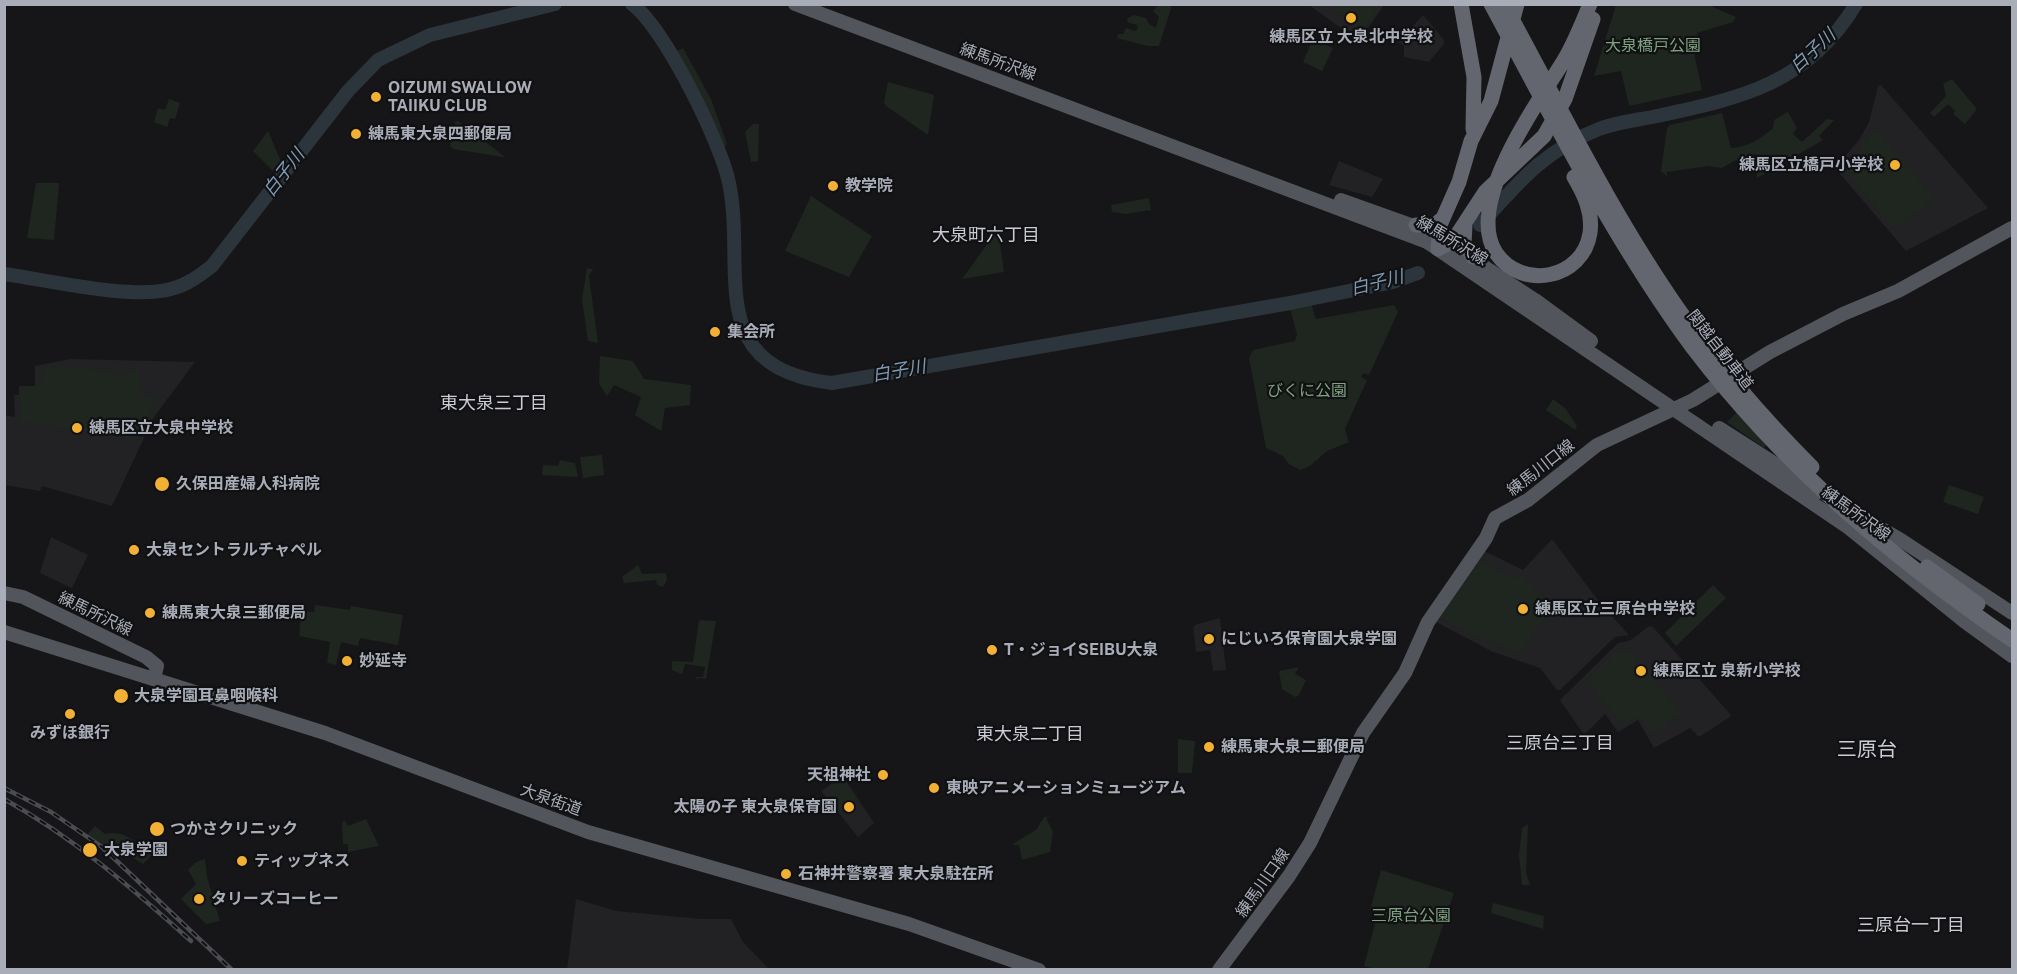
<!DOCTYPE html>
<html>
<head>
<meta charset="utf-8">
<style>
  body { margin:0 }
  #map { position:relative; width:2017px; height:974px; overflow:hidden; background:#161618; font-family:"Public Sans",sans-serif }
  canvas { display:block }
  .frame { position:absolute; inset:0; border:6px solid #a8adb8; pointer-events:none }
</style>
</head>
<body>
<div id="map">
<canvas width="2017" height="974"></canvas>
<div class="frame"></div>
</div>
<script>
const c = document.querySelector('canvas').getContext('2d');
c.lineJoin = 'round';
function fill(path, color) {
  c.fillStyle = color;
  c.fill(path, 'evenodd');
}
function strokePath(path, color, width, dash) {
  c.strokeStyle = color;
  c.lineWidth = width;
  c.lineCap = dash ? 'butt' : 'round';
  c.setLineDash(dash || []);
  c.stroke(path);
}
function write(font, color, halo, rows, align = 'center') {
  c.font = font + ' "Public Sans","Noto Sans JP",sans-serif';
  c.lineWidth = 4.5;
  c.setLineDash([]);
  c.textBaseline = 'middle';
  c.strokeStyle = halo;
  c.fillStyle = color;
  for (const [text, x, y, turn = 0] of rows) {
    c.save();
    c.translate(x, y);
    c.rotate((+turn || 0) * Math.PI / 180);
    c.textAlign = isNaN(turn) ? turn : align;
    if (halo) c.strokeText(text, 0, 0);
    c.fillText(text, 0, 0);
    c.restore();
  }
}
const built = new Path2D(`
  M 1309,5 L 1384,5 L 1365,32 L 1363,44 Z
  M 1423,15 L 1444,40 L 1444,44 L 1429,62 L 1404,57 L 1404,46 L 1398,42 Z
  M 1881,85 L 1988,208 L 1906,251 L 1835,168 L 1859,140 L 1869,122 L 1878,86 Z
  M 1339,161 L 1383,179 L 1372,197 L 1329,185 Z
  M 70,359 L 195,362 L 154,417 L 112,506 L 42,486 L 40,491 L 5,485 L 4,415 L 15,417 L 14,395 L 19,395 L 19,386 L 35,386 L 35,366 Z
  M 51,537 L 88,555 L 72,588 L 40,573 Z
  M 1552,539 L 1600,603 L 1629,635 L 1615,637 L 1560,690 L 1557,690 L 1540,668 L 1493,652 L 1436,622 L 1482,550 L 1523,570 Z
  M 1220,618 L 1226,670 L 1213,671 L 1210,650 L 1196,652 L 1193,628 L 1195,625 Z
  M 1649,626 L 1653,627 L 1731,715 L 1730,717 L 1699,737 L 1690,728 L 1654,748 L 1638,720 L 1618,732 L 1605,714 L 1584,735 L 1560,700 L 1618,643 L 1631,640 Z
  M 843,776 L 874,823 L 858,837 L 821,791 Z
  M 576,899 L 616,911 L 701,919 L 731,919 L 743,942 L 769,969 L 567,970 Z`);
const green = new Path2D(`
  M 1158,5 L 1172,5 L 1159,46 L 1148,46 L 1117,38 L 1118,34 L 1123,34 L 1126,28 L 1135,31 L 1138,29 L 1137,25 L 1127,22 L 1128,18 L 1134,15 L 1146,18 L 1149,24 L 1156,28 L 1159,17 L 1153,11 Z
  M 1329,5 L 1379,5 L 1362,31 Z
  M 1616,5 L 1708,5 L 1736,17 L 1733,22 L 1697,33 L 1702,51 L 1694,53 L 1702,90 L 1629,106 L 1621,71 L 1594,76 Z
  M 1313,39 L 1333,48 L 1322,71 L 1303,62 Z
  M 683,48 L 711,99 L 727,144 L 724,147 L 674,52 Z
  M 1952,79 L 1977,109 L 1965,124 L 1953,114 L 1955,111 L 1948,104 L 1934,117 L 1930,113 L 1946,96 L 1943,84 Z
  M 888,82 L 934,95 L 928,135 L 886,106 L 884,102 Z
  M 169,99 L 180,103 L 175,119 L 170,118 L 167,127 L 154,122 L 158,108 L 165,110 Z
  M 1788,112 L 1797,128 L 1793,134 L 1802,142 L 1827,119 L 1834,120 L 1819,136 L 1823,140 L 1757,178 L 1756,154 L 1734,161 L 1722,168 L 1708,166 L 1667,172 L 1667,176 L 1661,171 L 1667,128 L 1670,125 L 1722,113 L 1731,148 C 1748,147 1760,139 1773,128 L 1774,120 Z
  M 458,121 L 504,156 L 503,157 L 453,149 L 450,146 L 455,122 Z
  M 753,124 L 759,124 L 758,161 L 751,162 L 745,132 Z
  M 1876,129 L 1933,197 L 1920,212 L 1894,227 L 1843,169 Z
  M 268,131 L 282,164 L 275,173 L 253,151 Z
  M 36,183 L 59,183 L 54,240 L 27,238 Z
  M 811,196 L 872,236 L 849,277 L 785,251 Z
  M 1149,198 L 1151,210 L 1126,214 L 1112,212 L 1111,205 Z
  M 998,229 L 1004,272 L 962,279 Z
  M 587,268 L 593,269 L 589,276 L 598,343 L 588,341 L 582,299 Z
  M 1311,303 L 1316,319 L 1394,305 L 1398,312 L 1369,375 L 1364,373 L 1361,377 L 1367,380 L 1345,429 L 1349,442 L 1327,451 L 1310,466 L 1300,470 L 1289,464 L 1283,456 L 1266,448 L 1249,358 L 1253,350 L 1295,341 L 1297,335 L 1290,307 Z
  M 600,356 L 633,361 L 644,379 L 691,385 L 690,405 L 665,408 L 661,431 L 635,415 L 641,397 L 614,385 L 607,396 L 599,384 Z
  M 61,365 L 127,375 L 140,368 L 140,396 L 155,395 C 154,410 142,433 130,439 L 20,421 L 20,387 L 36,386 L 43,379 L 44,368 Z
  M 1553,399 L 1565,408 L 1577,426 L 1575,430 L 1546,410 Z
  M 1737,412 L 1767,445 L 1764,448 L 1727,422 Z
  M 602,455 L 604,475 L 583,478 L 580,457 Z
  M 560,460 L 575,463 L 578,477 L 542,475 L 543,465 L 558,466 Z
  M 1949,485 L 1984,497 L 1978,514 L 1943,502 Z
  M 1480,561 L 1517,579 L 1521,575 L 1556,608 L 1535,628 L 1521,654 L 1475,636 L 1440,617 Z
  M 638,565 L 642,574 L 666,573 L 667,580 L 663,587 L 657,585 L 656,580 L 624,583 L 622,577 Z
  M 1713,585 L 1726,598 L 1676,646 L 1665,633 Z
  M 315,605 L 350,610 L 351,606 L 403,615 L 398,645 L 360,638 L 358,646 L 341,642 L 336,665 L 327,663 L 330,642 L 299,636 L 301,611 L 314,612 Z
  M 699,620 L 716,621 L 706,679 L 698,678 L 697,681 L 696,677 L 703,677 L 705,667 L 685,664 L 682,674 L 672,670 L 672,661 L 693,662 Z
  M 1627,648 L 1681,713 L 1665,726 L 1651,733 L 1642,720 L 1635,718 L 1624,726 L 1587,681 L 1620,650 Z
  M 1299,667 L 1295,674 L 1306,680 L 1299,695 L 1295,697 L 1282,689 L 1279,671 Z
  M 1178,739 L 1195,741 L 1192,773 L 1178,773 Z
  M 841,778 L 856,798 L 839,809 L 828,794 L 833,791 L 830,786 Z
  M 1053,816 L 1046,818 L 1053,832 L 1050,852 L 1022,860 L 1019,845 L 1014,845 L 1014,843 L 1036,830 L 1044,817 Z
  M 366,819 L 379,846 L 348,852 L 348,844 L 343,844 L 342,822 L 345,821 L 348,826 Z
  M 1528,824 L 1526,873 L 1530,885 L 1522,885 L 1519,855 L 1522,828 Z
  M 95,826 L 105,834 C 129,829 131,847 152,844 L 154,853 L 143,864 L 120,850 L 113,859 L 85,837 Z
  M 205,859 L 207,877 L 220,921 L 206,924 L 181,899 L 196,884 L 188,870 L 196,862 Z
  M 1381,870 L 1454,893 L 1428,969 L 1379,970 L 1364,966 L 1378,912 L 1370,910 Z
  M 1493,903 L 1544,916 L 1543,929 L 1491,913 Z`);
const river = new Path2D(`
  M 632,4 C 664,27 721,143 729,183 C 747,268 701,368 832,383 L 1290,303 L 1393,282 L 1418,273
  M 1480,225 C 1519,182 1543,151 1599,129 C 1617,122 1638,120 1657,116 C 1741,98 1808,84 1856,4
  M 4,274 C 47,280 132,300 171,289 C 187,285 199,276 212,266 L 348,91 L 378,60 L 430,35 L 555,4`);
const primary = new Path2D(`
  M 795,4 L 1427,242 L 1849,528 L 1964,621 L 2012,656
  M 1341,200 L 1425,230
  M 1442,239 L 1535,300 L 1591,341
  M 1719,428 L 1819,492
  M 1851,511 L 1901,540 L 2012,613
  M 4,593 L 23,597 L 146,657 L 157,666 L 154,679
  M 4,632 L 325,733 L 588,832 L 909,924 L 1039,970
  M 1219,970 L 1289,876 L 1310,843 L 1363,733 L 1405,673 L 1428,622 L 1486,538 L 1495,518 L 1528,500 L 1597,445 L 1693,400 L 1770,352 L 1843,314 L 1898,291 L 2012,228`);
const highway = new Path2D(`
  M 1461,4 L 1474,77 L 1473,129
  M 1491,4 C 1554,121 1614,241 1693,348 C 1782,465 1892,558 2012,640
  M 1504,4 C 1560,107 1612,214 1679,310 C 1718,366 1763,418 1812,467
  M 1517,4 L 1491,101 L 1471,141 L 1459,182 L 1440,225 L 1438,249 L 1453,241 L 1485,192 L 1544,136 L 1565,99 L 1593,19
  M 1574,177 C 1584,194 1593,212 1590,233 C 1583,279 1522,291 1496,253 C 1464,204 1537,104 1563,62 C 1574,44 1582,24 1590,4
  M 1416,225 L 1435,225 L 1442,219
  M 1465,226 L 1464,243 L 1473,257
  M 1927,567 L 1978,604`);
const rail = new Path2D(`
  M 4,788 L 51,812 L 102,847 L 232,970
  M 4,799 C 74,838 132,888 191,941`);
const markers = [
  [1351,18,6,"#f2b134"],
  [376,97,6,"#f2b134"],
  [356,134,6,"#f2b134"],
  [1895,165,6,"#f2b134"],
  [833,186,6,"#f2b134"],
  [715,332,6,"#f2b134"],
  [77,428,6,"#f2b134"],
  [162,484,8,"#f2b134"],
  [134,550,6,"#f2b134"],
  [1523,609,6,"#f2b134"],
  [150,613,6,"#f2b134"],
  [1209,639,6,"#f2b134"],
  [992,650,6,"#f2b134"],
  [347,661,6,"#f2b134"],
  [1641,671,6,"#f2b134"],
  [121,696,8,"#f2b134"],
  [70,714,6,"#f2b134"],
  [1209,747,6,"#f2b134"],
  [883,775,6,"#f2b134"],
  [934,788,6,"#f2b134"],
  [849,807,6,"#f2b134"],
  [157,829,8,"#f2b134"],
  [90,850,8,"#f2b134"],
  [242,861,6,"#f2b134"],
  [786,874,6,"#f2b134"],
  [199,899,6,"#f2b134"]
];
const poiNames = [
  ["練馬区立 大泉北中学校",1351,37,"center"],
  ["OIZUMI SWALLOW",388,88],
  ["TAIIKU CLUB",388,106],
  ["練馬東大泉四郵便局",368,134],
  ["練馬区立橋戸小学校",1883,165,"right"],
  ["教学院",845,186],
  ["集会所",727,332],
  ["練馬区立大泉中学校",89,428],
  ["久保田産婦人科病院",176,484],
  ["大泉セントラルチャペル",146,550],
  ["練馬区立三原台中学校",1535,609],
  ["練馬東大泉三郵便局",162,613],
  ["にじいろ保育園大泉学園",1221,639],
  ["T・ジョイSEIBU大泉",1004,650],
  ["妙延寺",359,661],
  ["練馬区立 泉新小学校",1653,671],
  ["大泉学園耳鼻咽喉科",134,696],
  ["みずほ銀行",70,733,"center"],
  ["練馬東大泉二郵便局",1221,747],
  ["天祖神社",871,775,"right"],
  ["東映アニメーションミュージアム",946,788],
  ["太陽の子 東大泉保育園",837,807,"right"],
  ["つかさクリニック",170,829],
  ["大泉学園",104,850],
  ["ティップネス",254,861],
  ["石神井警察署 東大泉駐在所",798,874],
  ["タリーズコーヒー",211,899]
];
const parkNames = [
  ["大泉橋戸公園",1653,46],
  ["びくに公園",1307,391],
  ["三原台公園",1411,916]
];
const streetNames = [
  ["練馬所沢線",998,62,20],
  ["練馬所沢線",1452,241,31],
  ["関越自動車道",1720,350,52],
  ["練馬川口線",1541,468,-38],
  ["練馬所沢線",1856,514,36],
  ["練馬所沢線",95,614,26],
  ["大泉街道",551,800,20],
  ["練馬川口線",1263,883,-55]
];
const waterNames = [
  ["白子川",1813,51,-43],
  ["白子川",284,173,-52],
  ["白子川",1377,283,-14],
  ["白子川",899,371,-10]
];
const neighbourhoodNames = [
  ["大泉町六丁目",986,235],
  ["東大泉三丁目",494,403],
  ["東大泉二丁目",1030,734],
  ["三原台三丁目",1560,743],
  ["三原台一丁目",1911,925]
];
const quarterNames = [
  ["三原台",1867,750]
];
fill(built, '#222225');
fill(green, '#1e261f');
strokePath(river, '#2c353c', 14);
strokePath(primary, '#53555c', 14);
strokePath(highway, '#63666e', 15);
strokePath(rail, '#4a4c52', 4.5);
strokePath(rail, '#111113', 2, [7]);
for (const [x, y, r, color] of markers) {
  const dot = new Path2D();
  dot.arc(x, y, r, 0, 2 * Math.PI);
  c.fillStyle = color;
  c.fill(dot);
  strokePath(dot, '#111113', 2);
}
write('bold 16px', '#a8adb8', '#111113', poiNames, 'left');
write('16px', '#7fa381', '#111113', parkNames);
write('16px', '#a8adb8', '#111113', streetNames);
write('italic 18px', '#7f9bb3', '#111113', waterNames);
write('18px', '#c9ccd4', '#111113', neighbourhoodNames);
write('20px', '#c9ccd4', '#111113', quarterNames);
</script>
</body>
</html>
